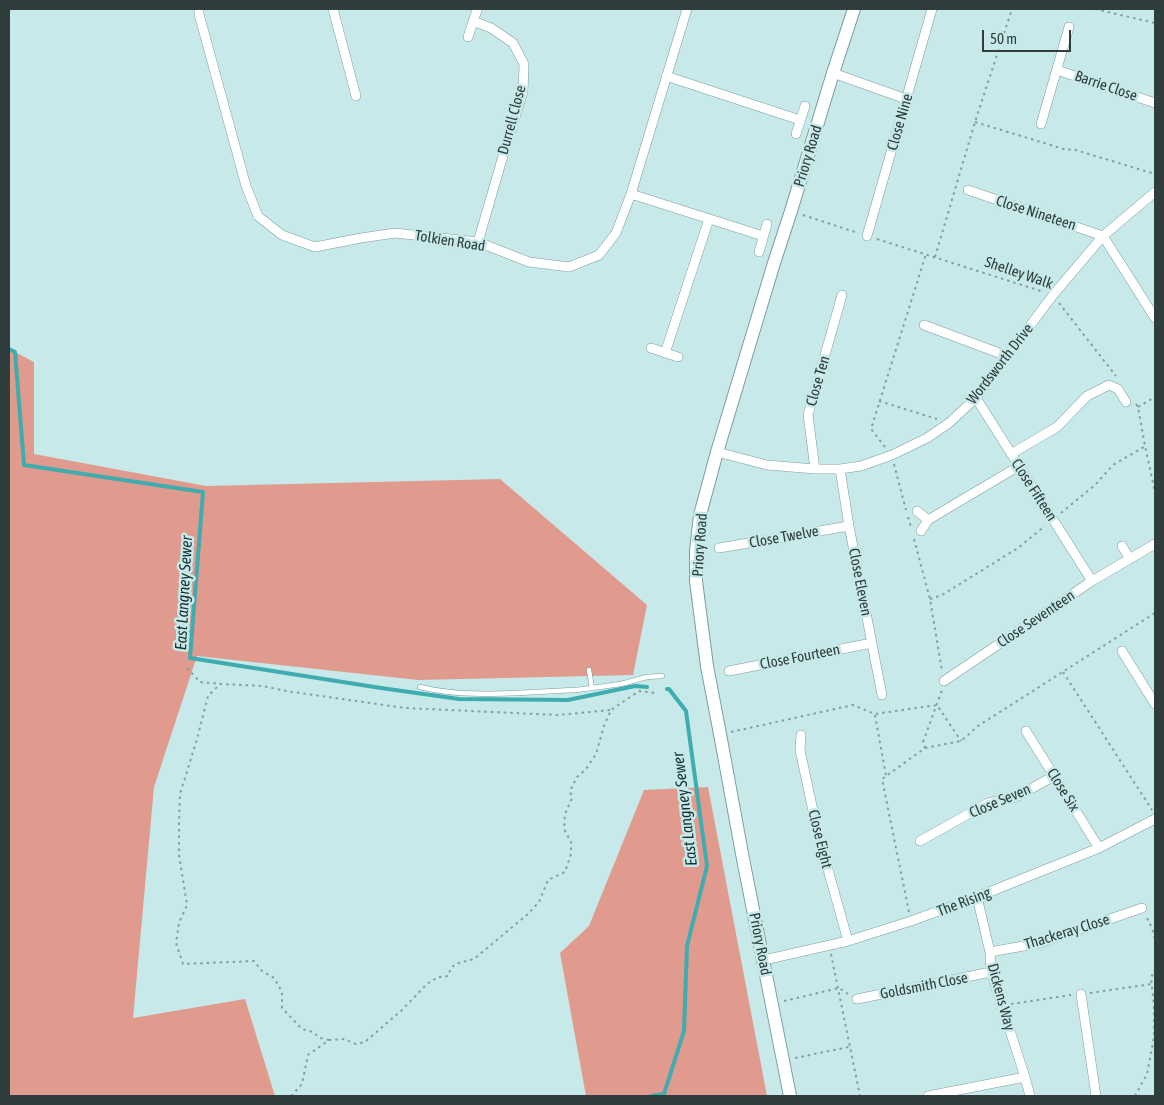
<!DOCTYPE html>
<html>
<head>
<meta charset="utf-8">
<style>
  body { margin:0 }
  #map { position:relative; width:1164px; height:1105px; overflow:hidden; background:#c7e9e9; font-family:"Asap Condensed",sans-serif }
  canvas { display:block }
  .frame { position:absolute; inset:0; border:10px solid #2f3d3d; pointer-events:none }
  .scale { position:absolute; left:982px; top:30px; width:89px; height:22px; box-sizing:border-box; border:2px solid #2f3d3d; border-top:0; padding-left:6px; font-size:15px; line-height:18px; white-space:nowrap; color:#2f3d3d; -webkit-text-stroke:4px #c7e9e9; paint-order:stroke }
</style>
</head>
<body>
<div id="map">
<canvas width="1164" height="1105"></canvas>
<div class="frame"></div>
<div class="scale">50 m</div>
</div>
<script>
const c = document.querySelector('canvas').getContext('2d');
c.lineJoin = 'round';
function fill(path, color) {
  c.fillStyle = color;
  c.fill(path, 'evenodd');
}
function strokePath(path, color, width, dash) {
  c.strokeStyle = color;
  c.lineWidth = width;
  c.lineCap = dash ? 'butt' : 'round';
  c.setLineDash(dash || []);
  c.stroke(path);
}
function write(font, color, halo, rows, align = 'center') {
  c.font = font + ' "Asap Condensed",sans-serif';
  c.lineWidth = 5;
  c.setLineDash([]);
  c.textBaseline = 'middle';
  c.strokeStyle = halo;
  c.fillStyle = color;
  for (const [text, x, y, turn = 0] of rows) {
    c.save();
    c.translate(x, y);
    c.rotate((+turn || 0) * Math.PI / 180);
    c.textAlign = isNaN(turn) ? turn : align;
    if (halo) c.strokeText(text, 0, 0);
    c.fillText(text, 0, 0);
    c.restore();
  }
}
const green = new Path2D(`
  M 9,349 L 34,362 L 34,454 L 206,486 L 500,479 L 647,605 L 633,675 L 418,680 L 197,656 L 154,787 L 133,1018 L 245,999 L 275,1096 L 9,1096 Z
  M 708,787 L 767,1096 L 586,1096 L 560,953 L 589,926 L 644,790 Z`);
const stream = new Path2D(`
  M 9,349 L 15,352 L 24,465 L 203,492 L 190,658 L 381,688 L 459,699 L 568,700 L 635,686 L 647,687
  M 651,1096 L 664,1094 L 684,1031 L 687,946 L 707,866 L 686,711 L 669,689 L 667,689`);
const path = new Path2D(`
  M 1095,9 L 1155,23
  M 975,122 L 1067,150 L 1072,149 L 1155,174
  M 803,215 L 858,233
  M 877,239 L 1044,292
  M 935,257 L 975,122 L 1012,9
  M 1059,303 L 1116,376
  M 879,401 L 937,419
  M 1136,404 L 1138,407 L 1145,446 L 1155,492
  M 1138,407 L 1155,397
  M 885,447 L 871,429 L 926,254
  M 894,464 L 906,510
  M 1061,513 L 1095,485 L 1113,465 L 1144,447
  M 908,517 L 911,527
  M 914,539 L 930,599 L 942,671
  M 930,599 L 942,595 L 1018,548 L 1045,526
  M 187,668 L 200,682 L 220,684
  M 1063,672 L 1152,810
  M 875,715 L 886,776
  M 731,732 L 853,705 L 875,714 L 937,705 L 961,741
  M 925,748 L 961,741 L 978,726 L 1155,613
  M 909,912 L 882,779 L 925,748 L 923,742 L 942,690
  M 1147,918 L 1152,928 L 1155,939
  M 831,954 L 860,1096
  M 1090,993 L 1152,984
  M 784,1001 L 839,988 L 848,994
  M 1011,1004 L 1071,995
  M 329,1040 L 320,1038 L 313,1032 L 302,1029 L 282,1008 L 282,992 L 274,978 L 262,971 L 254,961 L 183,964 L 176,943 L 179,923 L 187,905 L 179,855 L 179,823 L 180,794 L 197,739 L 208,696 L 220,684 L 263,686 L 286,691 L 405,708 L 558,715 L 611,710
  M 795,1058 L 849,1047
  M 291,1096 L 302,1084 L 308,1055 L 329,1040 L 344,1039 L 356,1044 L 365,1042 L 402,1010 L 427,984 L 438,977 L 445,977 L 449,975 L 450,970 L 455,964 L 474,959 L 528,914 L 539,902 L 548,880 L 565,872 L 571,854 L 571,842 L 564,829 L 565,814 L 572,798 L 570,791 L 577,777 L 586,769 L 596,754 L 604,726 L 611,710 L 639,691 L 655,693
  M 1135,1096 L 1147,1074 L 1154,1037 L 1154,1006 L 1151,978 L 1155,969`);
const lane = new Path2D(`
  M 589,670 L 592,688 L 621,684 L 647,677 L 662,676
  M 420,687 C 468,699 526,692 576,690 L 592,688`);
const street = new Path2D(`
  M 199,9 L 199,14 L 246,186 L 258,216 L 282,235 L 315,247 L 361,238 L 395,233 L 478,242 L 529,262 L 569,267 L 599,255 L 616,233 L 631,194 L 687,9
  M 333,9 L 356,96
  M 473,21 L 491,28 L 513,43 L 524,64 L 523,92 L 505,149 L 478,242
  M 468,37 L 477,10
  M 1057,70 L 1155,103
  M 833,73 L 906,99
  M 666,76 L 800,120
  M 1041,124 L 1069,27
  M 796,134 L 805,106
  M 968,190 L 1103,236 L 1155,318
  M 631,194 L 763,236
  M 867,236 L 932,9
  M 759,252 L 767,224
  M 924,325 L 1007,356
  M 651,348 L 678,357
  M 665,353 L 709,219
  M 976,398 L 1092,581
  M 717,452 L 767,465 L 815,469 L 840,469 L 861,466 L 892,455 L 927,438 L 949,423 L 976,398 L 1053,295 L 1103,236 L 1155,192
  M 1011,454 L 1057,427 L 1087,396 L 1109,385 L 1118,389 L 1126,402
  M 815,469 L 808,415 L 842,295
  M 840,469 L 849,526 L 882,695
  M 917,511 L 928,520
  M 921,531 L 928,520 L 1019,466
  M 1122,546 L 1130,559
  M 719,548 L 849,526
  M 1122,651 L 1155,704
  M 729,671 L 872,643
  M 944,681 L 1092,581 L 1155,544
  M 1026,731 L 1099,848
  M 801,735 L 800,750 L 818,834 L 848,941
  M 920,841 L 988,803 L 1016,797 L 1054,776
  M 977,897 L 990,952 L 991,972 L 1025,1077 L 1030,1096
  M 990,952 L 1040,943 L 1142,908
  M 764,960 L 848,941 L 911,921 L 977,897 L 1099,848 L 1155,819
  M 1081,994 L 1096,1096
  M 857,999 L 991,972
  M 928,1096 L 1025,1077`);
const secondary = new Path2D(`
  M 790,1096 L 743,859 L 720,734 L 707,666 L 696,581 L 696,551 L 700,515 L 717,452 L 774,263 L 791,211 L 833,73 L 854,9`);
const streetNames = [
  ["Barrie Close",1106,86,19],
  ["Durrell Close",512,120,-75],
  ["Close Nine",900,122,-74],
  ["Priory Road",808,156,-73],
  ["Close Nineteen",1036,213,18],
  ["Tolkien Road",450,241,9],
  ["Shelley Walk",1019,273,19],
  ["Wordsworth Drive",1000,364,-52],
  ["Close Ten",818,381,-74],
  ["Close Fifteen",1034,490,57],
  ["Close Twelve",784,537,-10],
  ["Priory Road",700,545,-86],
  ["Close Eleven",860,582,79],
  ["Close Seventeen",1036,619,-34],
  ["Close Fourteen",800,657,-11],
  ["Close Six",1063,790,58],
  ["Close Seven",1000,801,-23],
  ["Close Eight",820,839,76],
  ["The Rising",964,902,-21],
  ["Thackeray Close",1067,932,-17],
  ["Priory Road",760,944,79],
  ["Goldsmith Close",924,986,-11],
  ["Dickens Way",1001,997,75]
];
const waterNames = [
  ["East Langney Sewer",184,593,-87],
  ["East Langney Sewer",685,809,-97]
];
fill(green, '#e09b8e');
strokePath(stream, '#3facaf', 4);
strokePath(lane, '#7d9d9e', 5.5);
strokePath(street, '#7d9d9e', 10);
strokePath(secondary, '#7d9d9e', 14);
strokePath(path, '#859f9f', 2, [2.5, 4]);
strokePath(lane, '#fff', 4.5);
strokePath(street, '#fff', 9);
strokePath(secondary, '#fff', 12);
write('15px', '#2f3d3d', '#c7e9e9', streetNames);
write('italic 16px', '#172f30', '#c7e9e9', waterNames);
</script>
</body>
</html>
